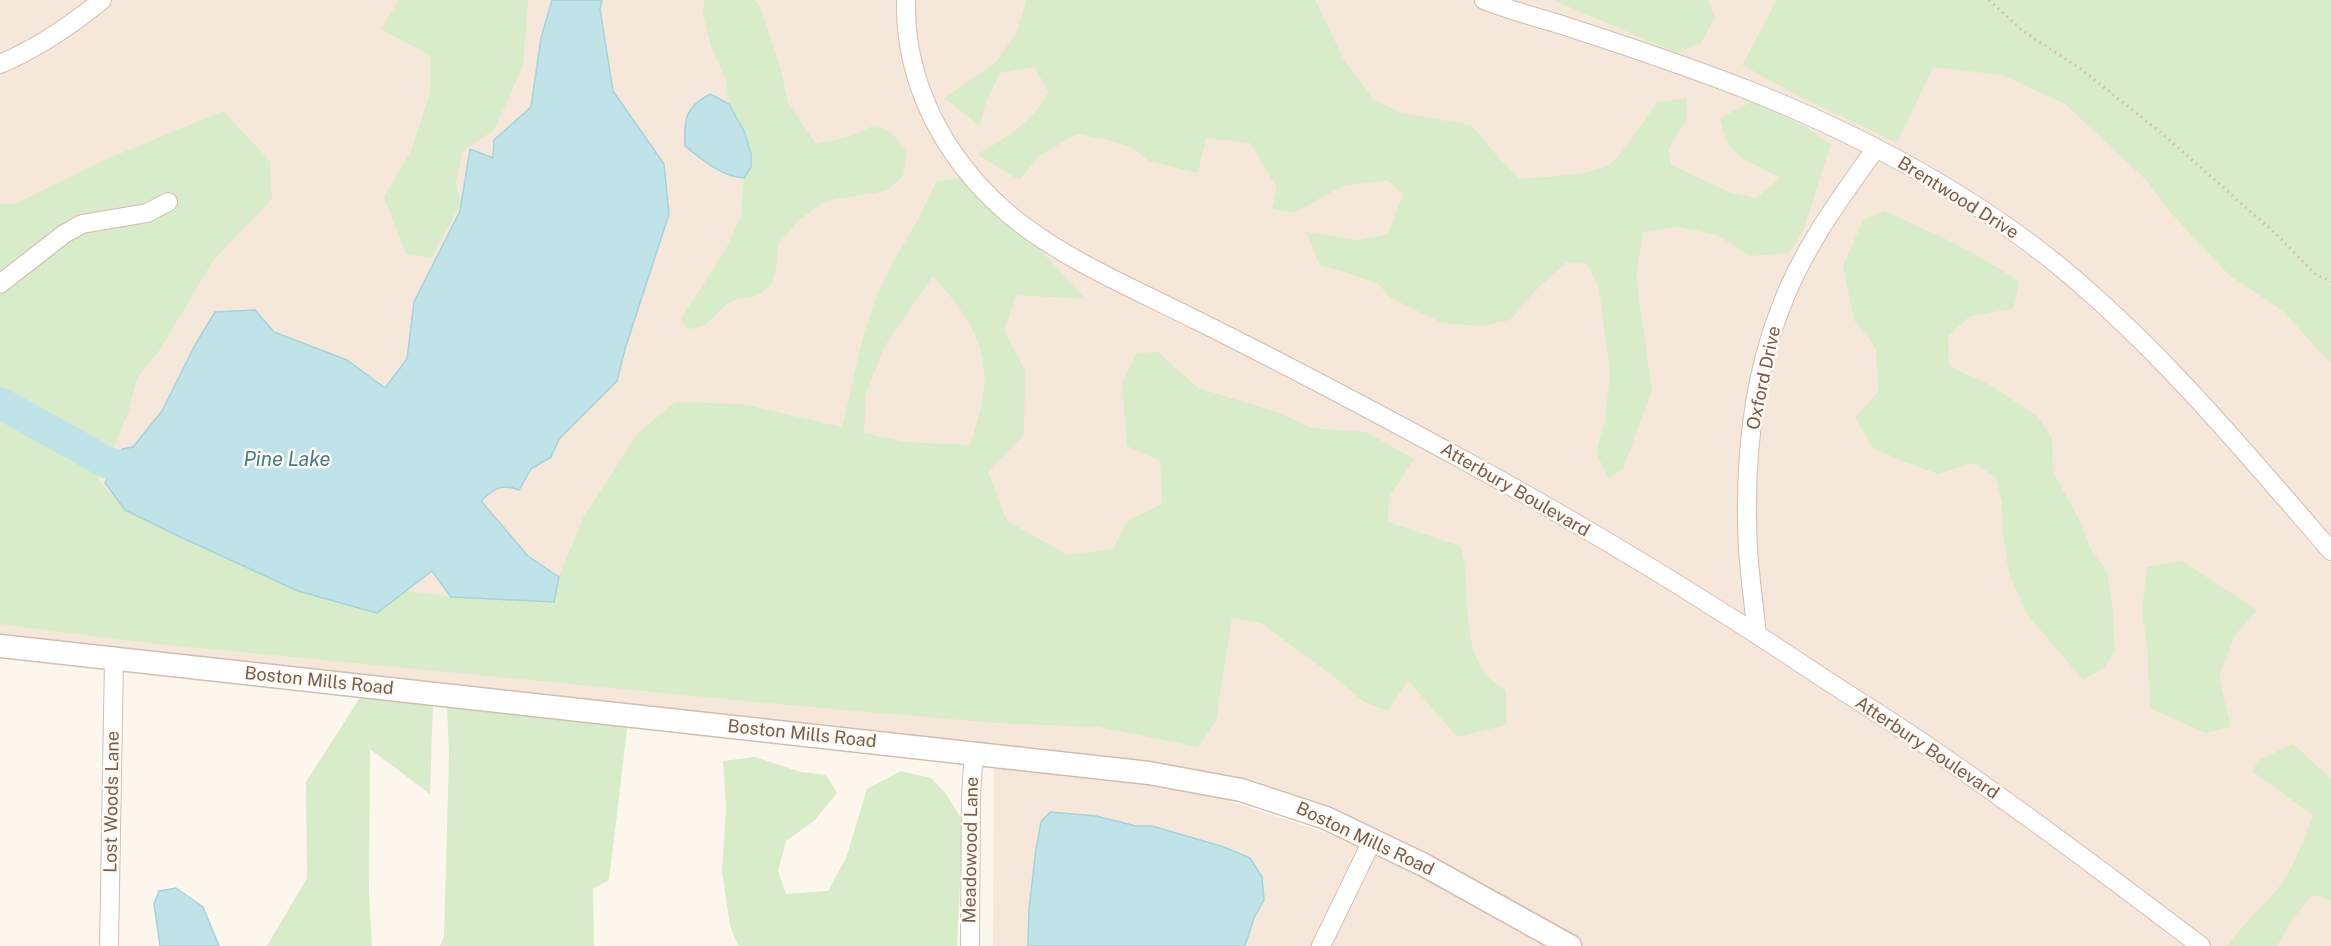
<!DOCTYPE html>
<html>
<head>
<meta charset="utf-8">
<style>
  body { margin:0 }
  canvas { display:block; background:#fdf6ec }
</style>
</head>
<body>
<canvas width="2331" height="946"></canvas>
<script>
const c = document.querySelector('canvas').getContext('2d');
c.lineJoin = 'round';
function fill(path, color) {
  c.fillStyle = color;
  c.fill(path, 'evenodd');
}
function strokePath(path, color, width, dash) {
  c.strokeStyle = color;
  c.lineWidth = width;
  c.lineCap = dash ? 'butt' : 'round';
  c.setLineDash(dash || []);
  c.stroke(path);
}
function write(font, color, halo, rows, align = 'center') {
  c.font = font + ' "Public Sans",sans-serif';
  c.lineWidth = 5;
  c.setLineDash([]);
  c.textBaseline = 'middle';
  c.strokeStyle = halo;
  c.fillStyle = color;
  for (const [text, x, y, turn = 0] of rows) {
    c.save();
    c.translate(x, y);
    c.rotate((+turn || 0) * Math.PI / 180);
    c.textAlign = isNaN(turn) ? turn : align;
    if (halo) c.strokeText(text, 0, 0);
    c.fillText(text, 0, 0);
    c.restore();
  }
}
const residential = new Path2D(`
  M 0,0 L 1977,0 L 2331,307 L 2331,946 L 1570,946 L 1241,790 L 0,646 Z
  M 994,762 L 1187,787 L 1347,840 L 1427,874 L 1555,946 L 993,946 Z`);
const green = new Path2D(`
  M 399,0 L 528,0 L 523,66 L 494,130 L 462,152 L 456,183 L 461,203 L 431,258 L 406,254 L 384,197 L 411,151 L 430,93 L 431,56 L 381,29 Z
  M 704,0 L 755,0 L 761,9 L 780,66 L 788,103 L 816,144 L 848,137 L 875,125 L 892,133 L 907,153 L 903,176 L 886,191 L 825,201 L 798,221 L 778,244 L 776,268 L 771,286 C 766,289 760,294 755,296 C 747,299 738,298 731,302 C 711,314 715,327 687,329 L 681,319 L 726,249 L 741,216 L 744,178 L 751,167 L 751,154 L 744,131 L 729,104 L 726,81 L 711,46 L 703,15 Z
  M 1025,0 L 1315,0 L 1343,58 L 1373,99 L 1401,113 L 1471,125 L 1499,158 L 1520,179 C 1545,177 1585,176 1608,165 C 1619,160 1649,114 1657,102 L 1687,98 L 1687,119 L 1668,149 L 1671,165 L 1729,192 L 1756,198 L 1780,178 C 1747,158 1728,161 1720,118 L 1753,101 L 1808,128 L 1831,145 L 1803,231 L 1789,253 L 1750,256 L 1717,235 L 1678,227 L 1643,232 L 1636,278 L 1652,390 L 1623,469 L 1608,478 L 1596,452 L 1605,420 L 1610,373 L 1599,289 L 1587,264 L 1567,262 L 1538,288 L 1510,320 L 1481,326 L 1442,323 L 1391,298 L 1378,284 L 1343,271 L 1320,266 L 1306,232 L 1358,240 L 1388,234 L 1403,194 L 1388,180 L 1343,186 L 1293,213 L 1272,209 L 1277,188 L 1250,143 L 1206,138 L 1198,173 L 1149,161 L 1133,148 L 1105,139 L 1077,134 L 1040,155 L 1019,180 L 977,154 C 1006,139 1033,121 1049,92 L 1034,67 L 1000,73 L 986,102 L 980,126 L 944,98 L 995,63 L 1016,34 L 1026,2 Z
  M 1553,0 L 1708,0 L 1715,17 L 1701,43 L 1677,53 Z
  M 1777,0 L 2331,0 L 2331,364 L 2284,312 L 2229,275 L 2172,214 L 2145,179 L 2065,104 L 2002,75 L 1933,67 L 1897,143 L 1801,97 L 1742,65 Z
  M 223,111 L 270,161 L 272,199 L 214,259 L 161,348 L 137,378 L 129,410 L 115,445 L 98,479 L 125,510 L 377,612 L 406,591 L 451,597 L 554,602 L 559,577 L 583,518 L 638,433 L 675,402 L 742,404 L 842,427 C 855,379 861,327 883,282 C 900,248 922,217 936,181 L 960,178 L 1027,236 L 1086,299 L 1016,295 L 1004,331 L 1025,371 L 1024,435 L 988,472 L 1007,521 L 1068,555 L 1113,549 L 1127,521 L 1162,504 L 1160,461 L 1127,446 L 1122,383 L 1137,353 L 1158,352 L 1198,388 L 1280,413 L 1311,428 L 1366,432 L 1414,459 L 1389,497 L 1388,522 L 1460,546 C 1474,588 1458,626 1482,669 C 1486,677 1498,685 1506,691 L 1506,725 L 1457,737 L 1408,680 L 1388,711 L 1364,702 L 1336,678 L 1261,623 L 1232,618 L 1216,721 L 1198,747 L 1098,727 L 996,723 L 788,705 L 148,643 L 0,624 L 0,204 L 15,204 L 102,161 ZM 933,276 C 957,303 980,331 984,368 C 987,393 977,421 970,445 L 906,442 L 864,433 L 866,393 L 886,344 Z
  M 1884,211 C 1931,232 1978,252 2019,282 L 2014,308 L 1969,317 L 1948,336 L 1949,366 L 1988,384 L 2036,415 L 2052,438 L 2053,472 L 2080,521 L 2092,552 L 2107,571 L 2112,602 L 2115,650 L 2105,667 L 2083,680 L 2027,614 L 2009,573 L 2003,535 L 2002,503 L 1996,478 L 1974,463 L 1938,474 L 1905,462 L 1873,448 L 1855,418 L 1878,392 L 1876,348 L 1854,320 L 1843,266 L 1863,220 Z
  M 2182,561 L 2257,610 L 2235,635 L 2219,677 L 2231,727 L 2205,733 L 2150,708 L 2147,647 L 2142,610 L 2147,567 Z
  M 361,696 L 433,702 L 430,794 L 370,749 L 369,892 L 372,946 L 267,946 L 307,878 L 306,782 Z
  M 447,703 L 628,722 L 609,880 L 593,889 L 594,946 L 440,946 L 444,936 L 449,757 Z
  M 2293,744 L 2331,779 L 2331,900 L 2312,895 L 2291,921 L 2277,946 L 2228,946 C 2243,922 2266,905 2282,883 C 2296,862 2305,838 2313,815 L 2253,772 L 2257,761 Z
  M 755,757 L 801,772 L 826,775 L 837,793 L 814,821 L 786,841 L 778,871 L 786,894 L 828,891 L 846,858 L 867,789 L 901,771 L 931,778 L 946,794 L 963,821 L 957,946 L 738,946 L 730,926 L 722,871 L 726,807 L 723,761 Z`);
const water = new Path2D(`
  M 552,0 L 602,0 L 600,9 L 613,91 L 664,164 L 669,214 L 625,349 L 617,381 L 559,439 L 551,457 L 531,469 L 519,490 C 502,483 493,489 481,501 L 528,556 L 559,577 L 554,602 L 451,597 L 432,571 L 377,613 L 298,591 L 174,534 L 125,510 L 105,483 L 122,449 L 133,447 L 162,411 L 195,345 L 215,312 L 255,310 L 274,332 L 347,360 L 385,388 L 407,359 L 414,302 L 460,211 L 470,149 L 493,158 L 494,140 L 531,107 L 541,38 Z
  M 710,94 L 729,104 L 744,131 L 751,154 L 751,167 L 744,178 C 722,177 701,159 685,146 C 684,118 685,108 710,94 Z
  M 1050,812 L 1096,816 L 1136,826 L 1152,826 L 1224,847 L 1250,858 L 1262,877 L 1264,900 L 1254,918 L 1245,946 L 1028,946 L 1029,909 L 1036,849 L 1041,822 Z
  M 176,888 L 203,907 L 219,946 L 160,946 L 154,904 L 159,891 Z`);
const river = new Path2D(`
  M 0,403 L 106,462 L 153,479`);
const path = new Path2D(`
  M 1989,0 L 2023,31 L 2081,69 L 2165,136 L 2276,234 L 2316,275 L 2331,281`);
const minor = new Path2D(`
  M 906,0 C 904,82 944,157 1004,210 C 1057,257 1135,289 1198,321 C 1289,366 1379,414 1469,463 C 1590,529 1708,601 1823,678 C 1855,699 1888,719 1920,741 C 2016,806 2108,876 2201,946
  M 1484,0 C 1511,11 1540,18 1568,27 C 1630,47 1692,68 1753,92 C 1862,136 1968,192 2059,266 C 2160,349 2245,452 2331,551
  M 0,64 C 38,48 70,26 102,0
  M 0,284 L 64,234 L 82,224 L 147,213 L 168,202
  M 1757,635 C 1754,606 1750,578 1748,549 C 1744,470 1751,386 1779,312 C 1801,251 1839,200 1876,148
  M 109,946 L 114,659
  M 970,946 L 971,798 L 973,764 L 977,754
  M 1321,946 L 1372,841`);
const tertiary = new Path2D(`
  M 0,646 L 1149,773 L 1241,790 L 1326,818 L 1424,865 L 1570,946`);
const streetNames = [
  ["Brentwood Drive",1958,198,32],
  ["Oxford Drive",1764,378,-78],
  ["Atterbury Boulevard",1515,490,30],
  ["Boston Mills Road",319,681,6],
  ["Boston Mills Road",802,734,6],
  ["Atterbury Boulevard",1927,748,34],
  ["Lost Woods Lane",112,802,-89],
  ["Boston Mills Road",1365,839,25],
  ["Meadowood Lane",971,850,-89]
];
const waterNames = [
  ["Pine Lake",287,460]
];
fill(residential, '#f5e8da');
fill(green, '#d8ecc9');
fill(water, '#bfe3e8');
strokePath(water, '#a5d3da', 1.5);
strokePath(river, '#bfe3e8', 32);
strokePath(minor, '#d1beb0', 20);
strokePath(tertiary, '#d1beb0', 25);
strokePath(path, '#d9b8a5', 3, [1.5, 4.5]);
strokePath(minor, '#fff', 18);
strokePath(tertiary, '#fff', 22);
write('18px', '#7a5c4d', '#fffaf3', streetNames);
write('italic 20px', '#437c86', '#fffaf3', waterNames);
</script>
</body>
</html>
